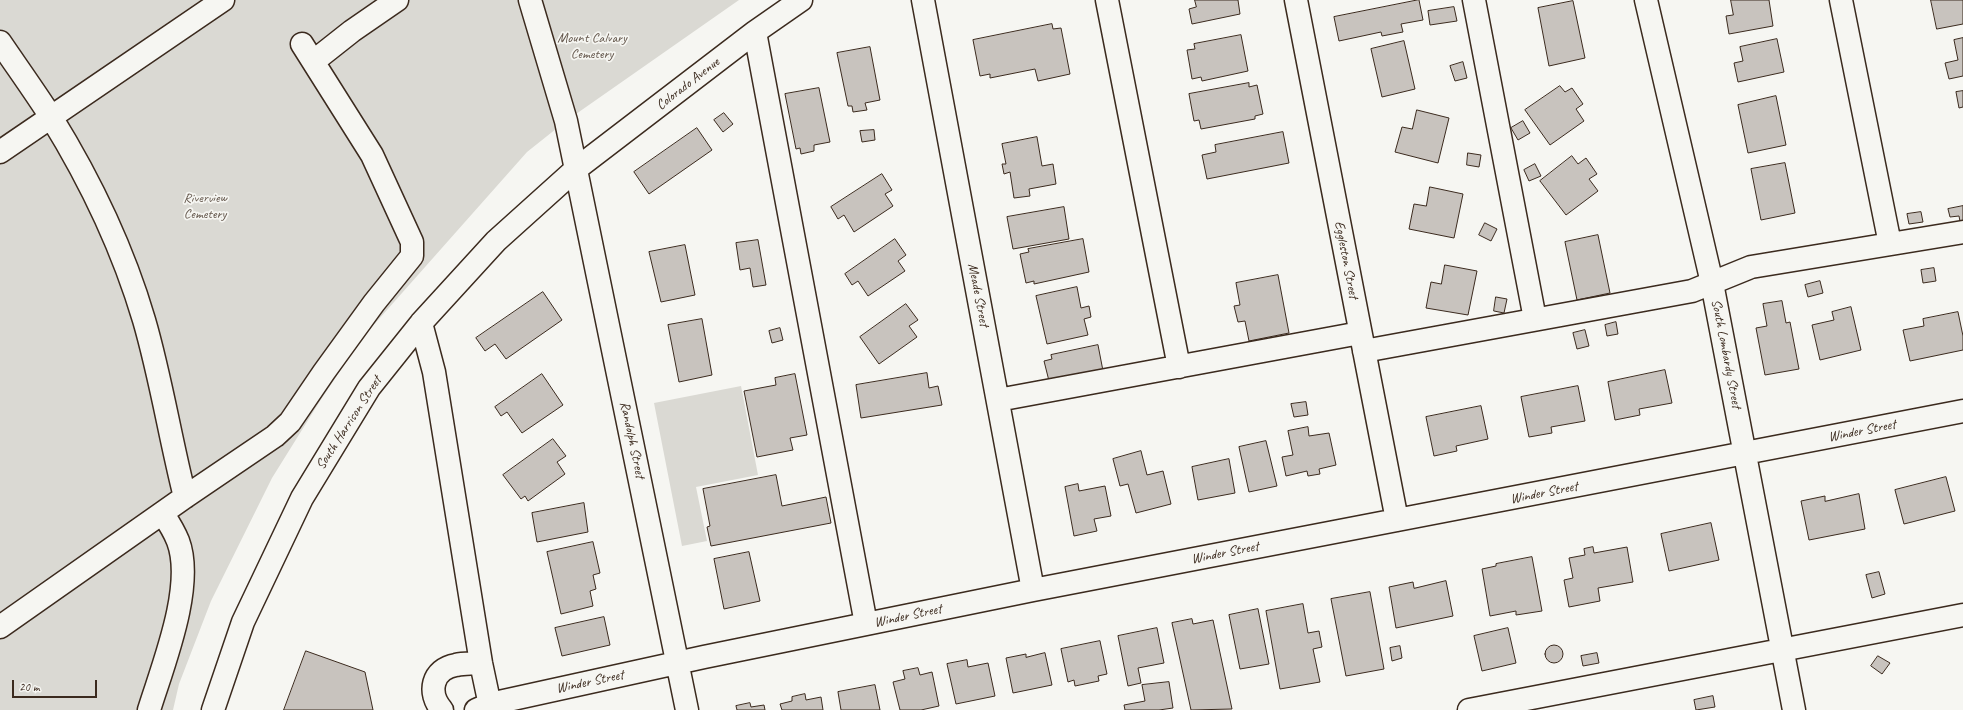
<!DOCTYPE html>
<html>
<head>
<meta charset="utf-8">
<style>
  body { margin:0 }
  #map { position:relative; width:1963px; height:710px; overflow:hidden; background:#f6f6f2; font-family:Caveat,sans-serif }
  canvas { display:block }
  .scale { position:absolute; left:12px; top:680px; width:85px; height:18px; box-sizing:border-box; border:2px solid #3b2a1e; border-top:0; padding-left:5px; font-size:12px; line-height:14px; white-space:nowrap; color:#3b2a1e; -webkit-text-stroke:3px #f6f6f2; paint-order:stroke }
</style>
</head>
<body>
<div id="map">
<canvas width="1963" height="710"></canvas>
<div class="scale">20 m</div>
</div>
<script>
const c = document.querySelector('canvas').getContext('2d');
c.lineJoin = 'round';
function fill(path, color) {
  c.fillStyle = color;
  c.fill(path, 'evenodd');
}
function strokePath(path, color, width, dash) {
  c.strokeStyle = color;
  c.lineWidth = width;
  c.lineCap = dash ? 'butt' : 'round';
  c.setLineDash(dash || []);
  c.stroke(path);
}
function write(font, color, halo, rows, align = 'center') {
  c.font = font + ' Caveat,sans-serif';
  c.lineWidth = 3.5;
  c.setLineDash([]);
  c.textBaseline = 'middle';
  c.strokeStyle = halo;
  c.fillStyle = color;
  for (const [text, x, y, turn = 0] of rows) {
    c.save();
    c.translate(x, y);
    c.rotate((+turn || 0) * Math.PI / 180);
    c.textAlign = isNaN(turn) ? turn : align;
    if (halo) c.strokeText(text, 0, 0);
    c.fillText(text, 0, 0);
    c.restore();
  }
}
const green = new Path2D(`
  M 0,0 L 739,0 L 566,121 L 527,152 L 363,337 L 320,401 L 272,478 L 211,601 L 179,684 L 173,710 L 0,710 Z
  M 741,386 L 758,475 L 696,487 L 707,541 L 682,546 L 654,403 Z`);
const building = new Path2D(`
  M 1195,0 L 1238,0 L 1240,14 L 1192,24 L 1189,9 L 1196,7 Z
  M 1419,0 L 1423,20 L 1401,24 L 1403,32 L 1382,36 L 1381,32 L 1339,41 L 1334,17 Z
  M 1731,0 L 1769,0 L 1773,26 L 1729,34 L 1726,16 L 1733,15 Z
  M 1931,0 L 1963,0 L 1963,24 L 1937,29 Z
  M 1573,1 L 1585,58 L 1549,66 L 1538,8 Z
  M 1454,7 L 1457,21 L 1430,25 L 1428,11 Z
  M 1052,24 L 1053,29 L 1061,28 L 1070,74 L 1038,81 L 1035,69 L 990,78 L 990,74 L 980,76 L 973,40 Z
  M 1241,35 L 1248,71 L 1202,81 L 1201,77 L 1192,79 L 1187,50 L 1195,49 L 1194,44 Z
  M 1963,38 L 1963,76 L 1949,79 L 1945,63 L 1958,60 L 1954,40 Z
  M 1777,39 L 1784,72 L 1738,82 L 1734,63 L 1743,61 L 1740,47 Z
  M 1404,41 L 1415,89 L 1382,97 L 1371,49 Z
  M 870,47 L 880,100 L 865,103 L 867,110 L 853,112 L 852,106 L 848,106 L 837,53 Z
  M 1463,62 L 1467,78 L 1455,81 L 1450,66 Z
  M 1249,83 L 1249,87 L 1257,85 L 1263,114 L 1255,116 L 1255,119 L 1201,129 L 1199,120 L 1194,121 L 1189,94 Z
  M 1560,86 L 1565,92 L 1572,88 L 1583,104 L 1576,109 L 1584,121 L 1550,145 L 1525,110 Z
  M 819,88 L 830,142 L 814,145 L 814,151 L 801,154 L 800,148 L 796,149 L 785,94 Z
  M 1963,91 L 1963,107 L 1959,108 L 1956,92 Z
  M 1776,96 L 1786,145 L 1748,153 L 1738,105 Z
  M 1417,110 L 1449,118 L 1438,163 L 1395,152 L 1402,127 L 1412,129 Z
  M 724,113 L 733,124 L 723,132 L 714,120 Z
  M 1523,121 L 1530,133 L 1518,140 L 1511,128 Z
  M 697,128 L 712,150 L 649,194 L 634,172 Z
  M 874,130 L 875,140 L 862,142 L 860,131 Z
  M 1283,132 L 1289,163 L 1207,179 L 1202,155 L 1216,152 L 1215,145 Z
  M 1037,137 L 1042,166 L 1053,164 L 1056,184 L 1029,189 L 1030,196 L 1014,198 L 1010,172 L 1004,174 L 1002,164 L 1006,164 L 1002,144 Z
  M 1468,153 L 1481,155 L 1479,167 L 1467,165 Z
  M 1572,156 L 1578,164 L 1586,158 L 1597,174 L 1589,179 L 1598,191 L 1566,215 L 1540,181 Z
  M 1785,163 L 1795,213 L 1761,220 L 1751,169 Z
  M 1535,164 L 1541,176 L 1529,181 L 1524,170 Z
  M 882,174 L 892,190 L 885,194 L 893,206 L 854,232 L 844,215 L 838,219 L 831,207 Z
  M 1430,187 L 1463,194 L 1454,238 L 1409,229 L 1414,204 L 1426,206 Z
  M 1963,206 L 1963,226 L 1961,227 L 1959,216 L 1950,217 L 1948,209 Z
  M 1064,207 L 1069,239 L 1013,249 L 1007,217 Z
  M 1921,212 L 1923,222 L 1909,224 L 1907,214 Z
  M 1485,223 L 1497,229 L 1491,241 L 1479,235 Z
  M 1598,235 L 1610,293 L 1577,300 L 1565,242 Z
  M 895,239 L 906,255 L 898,261 L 905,271 L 868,296 L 858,281 L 852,285 L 845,274 Z
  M 1083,239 L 1089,272 L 1034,284 L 1034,281 L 1026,283 L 1020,254 L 1029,252 L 1028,249 Z
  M 758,240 L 766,285 L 753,287 L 750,268 L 740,270 L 736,243 Z
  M 685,245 L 695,295 L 661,302 L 649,252 Z
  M 1445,265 L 1477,271 L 1468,315 L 1426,308 L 1431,282 L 1441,284 Z
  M 1934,268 L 1936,281 L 1923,283 L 1921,270 Z
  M 1278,275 L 1289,333 L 1249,341 L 1245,321 L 1238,322 L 1234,306 L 1240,305 L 1236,283 Z
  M 1820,281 L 1823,293 L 1808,297 L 1805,285 Z
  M 1077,287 L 1081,308 L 1089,306 L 1091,317 L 1084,319 L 1088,335 L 1047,344 L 1036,296 Z
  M 543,292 L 562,320 L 506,359 L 495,344 L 485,351 L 476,338 Z
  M 1496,297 L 1507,299 L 1504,313 L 1494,311 Z
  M 1782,301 L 1786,323 L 1790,322 L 1799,369 L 1765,375 L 1756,328 L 1767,326 L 1763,304 Z
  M 906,304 L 918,320 L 909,326 L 917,337 L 879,364 L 860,337 Z
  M 1851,307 L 1861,350 L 1820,360 L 1812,325 L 1834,320 L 1832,312 Z
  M 1958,312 L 1963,336 L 1963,350 L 1910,361 L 1903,330 L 1924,326 L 1923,319 Z
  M 702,319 L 712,375 L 679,382 L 668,325 Z
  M 1616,322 L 1618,334 L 1607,336 L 1605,325 Z
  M 780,328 L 783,340 L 772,343 L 769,331 Z
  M 1585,330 L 1589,346 L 1577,349 L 1573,333 Z
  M 1098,345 L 1104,376 L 1050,385 L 1044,361 L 1052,359 L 1051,355 Z
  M 1665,370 L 1672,403 L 1639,409 L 1640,415 L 1615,420 L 1608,382 Z
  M 927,373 L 929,388 L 938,386 L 942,405 L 861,418 L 856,385 Z
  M 542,374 L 563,405 L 522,433 L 507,412 L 501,416 L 495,407 Z
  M 795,374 L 807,435 L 790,438 L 793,450 L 757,457 L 744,391 L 776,385 L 775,378 Z
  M 1578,386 L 1585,421 L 1551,427 L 1552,433 L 1529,437 L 1521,397 Z
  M 1306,402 L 1308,415 L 1294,417 L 1291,404 Z
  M 1481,406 L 1488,439 L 1456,446 L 1457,451 L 1434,456 L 1426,417 Z
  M 1308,427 L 1309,436 L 1329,433 L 1336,465 L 1319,469 L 1320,474 L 1308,476 L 1307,471 L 1286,476 L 1282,457 L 1293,455 L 1288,431 Z
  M 553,439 L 566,456 L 557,462 L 565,474 L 528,501 L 525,496 L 521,499 L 503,475 Z
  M 1266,441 L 1277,486 L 1249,492 L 1239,447 Z
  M 1141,451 L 1147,475 L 1163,471 L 1171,504 L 1136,513 L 1128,484 L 1120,486 L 1113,459 Z
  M 1229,459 L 1235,493 L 1198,500 L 1192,467 Z
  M 776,475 L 782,506 L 826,497 L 831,523 L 711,546 L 707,527 L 710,526 L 703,489 Z
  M 1946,477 L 1955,511 L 1904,524 L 1895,490 Z
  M 1078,484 L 1079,491 L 1105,486 L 1111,516 L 1094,519 L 1097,531 L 1074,536 L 1065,487 Z
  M 1859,494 L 1865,529 L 1809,540 L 1801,501 L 1825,496 L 1825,501 Z
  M 584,503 L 588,532 L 537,542 L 532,513 Z
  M 1711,523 L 1719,560 L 1669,571 L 1661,534 Z
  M 593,542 L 600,573 L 593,575 L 596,589 L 590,591 L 593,606 L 561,614 L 547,552 Z
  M 1593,547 L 1594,553 L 1627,547 L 1633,582 L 1598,588 L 1600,601 L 1569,607 L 1564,580 L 1573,578 L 1569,558 L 1585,555 L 1584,549 Z
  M 749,552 L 760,601 L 724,609 L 714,559 Z
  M 1532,557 L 1542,611 L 1516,615 L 1516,611 L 1490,616 L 1482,569 L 1496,566 L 1496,564 Z
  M 1879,572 L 1885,594 L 1872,598 L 1866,575 Z
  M 1446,581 L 1453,616 L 1396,628 L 1389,587 L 1413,582 L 1414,588 Z
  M 1370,592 L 1384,669 L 1346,676 L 1331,599 Z
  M 1303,604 L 1308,633 L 1319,631 L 1322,647 L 1313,649 L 1320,682 L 1280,689 L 1266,611 Z
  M 1258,609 L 1269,664 L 1240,669 L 1229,615 Z
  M 604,617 L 610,645 L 562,656 L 555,628 Z
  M 1192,619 L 1193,624 L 1213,620 L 1232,709 L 1191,710 L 1172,623 Z
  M 1157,628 L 1164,663 L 1138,668 L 1141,683 L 1128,686 L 1118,636 Z
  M 1508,628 L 1516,663 L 1482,671 L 1474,636 Z
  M 1100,641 L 1107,674 L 1098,676 L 1099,681 L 1075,686 L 1074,680 L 1068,682 L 1061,649 Z
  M1545 654a9 9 0 1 1 18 0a9 9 0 1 1-18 0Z
  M 1400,646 L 1402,658 L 1392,661 L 1390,648 Z
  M 306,651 L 365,672 L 373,710 L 284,710 Z
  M 1045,653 L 1052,685 L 1013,693 L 1006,658 L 1026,654 L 1026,657 Z
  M 1597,653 L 1599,663 L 1583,666 L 1581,656 Z
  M 1878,656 L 1890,663 L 1882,674 L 1871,666 Z
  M 967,660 L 968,667 L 988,663 L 995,696 L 956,704 L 947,664 Z
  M 918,668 L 920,675 L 932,672 L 939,706 L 921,710 L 900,710 L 893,682 L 905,679 L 903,671 Z
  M 1169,682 L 1173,708 L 1159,710 L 1125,710 L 1124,705 L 1145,701 L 1142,685 Z
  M 875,685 L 880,710 L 841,710 L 838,692 Z
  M 805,694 L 806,700 L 821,697 L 823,710 L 782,710 L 780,704 L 792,701 L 792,697 Z
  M 1713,696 L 1715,707 L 1696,710 L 1694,700 Z
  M 750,703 L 751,707 L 764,705 L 765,710 L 737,710 L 736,706 Z`);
const minor = new Path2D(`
  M 530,0 L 566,121 L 687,710
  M 923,0 L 1033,590
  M 1107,0 L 1179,367
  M 1296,0 L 1397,520
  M 1474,0 L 1535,319
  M 1646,0 L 1712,283 L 1794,710
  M 1841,0 L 1890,244
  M 755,32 L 866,624
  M 0,42 C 17,67 35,92 51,117 C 90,180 123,249 144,320 C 161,378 170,438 185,497
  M 314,61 L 352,31 L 397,0
  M 0,152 L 223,0
  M 421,323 L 434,372 L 481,663 L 491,710
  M 1364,351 L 1692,291 L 1751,267 L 1963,232
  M 998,400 L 1360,333
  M 0,627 L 185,497 L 275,436 L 290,422 L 324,372 L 374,303 L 412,256 L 412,242 L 372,155 L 302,44
  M 149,710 C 163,665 195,586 178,541 C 174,531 169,523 163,514
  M 213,710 L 243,622 L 302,498 L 369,388 L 421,323 L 496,241 L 576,169 L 755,32 L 801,0
  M 442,710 C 427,693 432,669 456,665 C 464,663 472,664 481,663
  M 476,710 L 490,704 L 704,657 L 1033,590 L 1963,411
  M 1469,710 L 1963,615`);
const parkNames = [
  ["Mount Calvary",592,38],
  ["Cemetery",592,54],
  ["Riverview",205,198],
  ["Cemetery",205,214]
];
const streetNames = [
  ["Colorado Avenue",688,84,-38],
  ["Eggleston Street",1346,260,79],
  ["Meade Street",978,295,79],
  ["South Lombardy Street",1726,354,79],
  ["South Harrison Street",349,423,-57],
  ["Winder Street",1862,431,-11],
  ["Randolph Street",632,440,78],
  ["Winder Street",1544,493,-11],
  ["Winder Street",1225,553,-11],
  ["Winder Street",908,616,-12],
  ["Winder Street",590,682,-12]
];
fill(green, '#dad9d3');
fill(building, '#c8c3be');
strokePath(building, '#3b2a1e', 1);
strokePath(minor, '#3b2a1e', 25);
strokePath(minor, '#f6f6f2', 22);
write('14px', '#63564b', '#f6f6f2', parkNames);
write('14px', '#3b2a1e', '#f6f6f2', streetNames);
</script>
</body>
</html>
